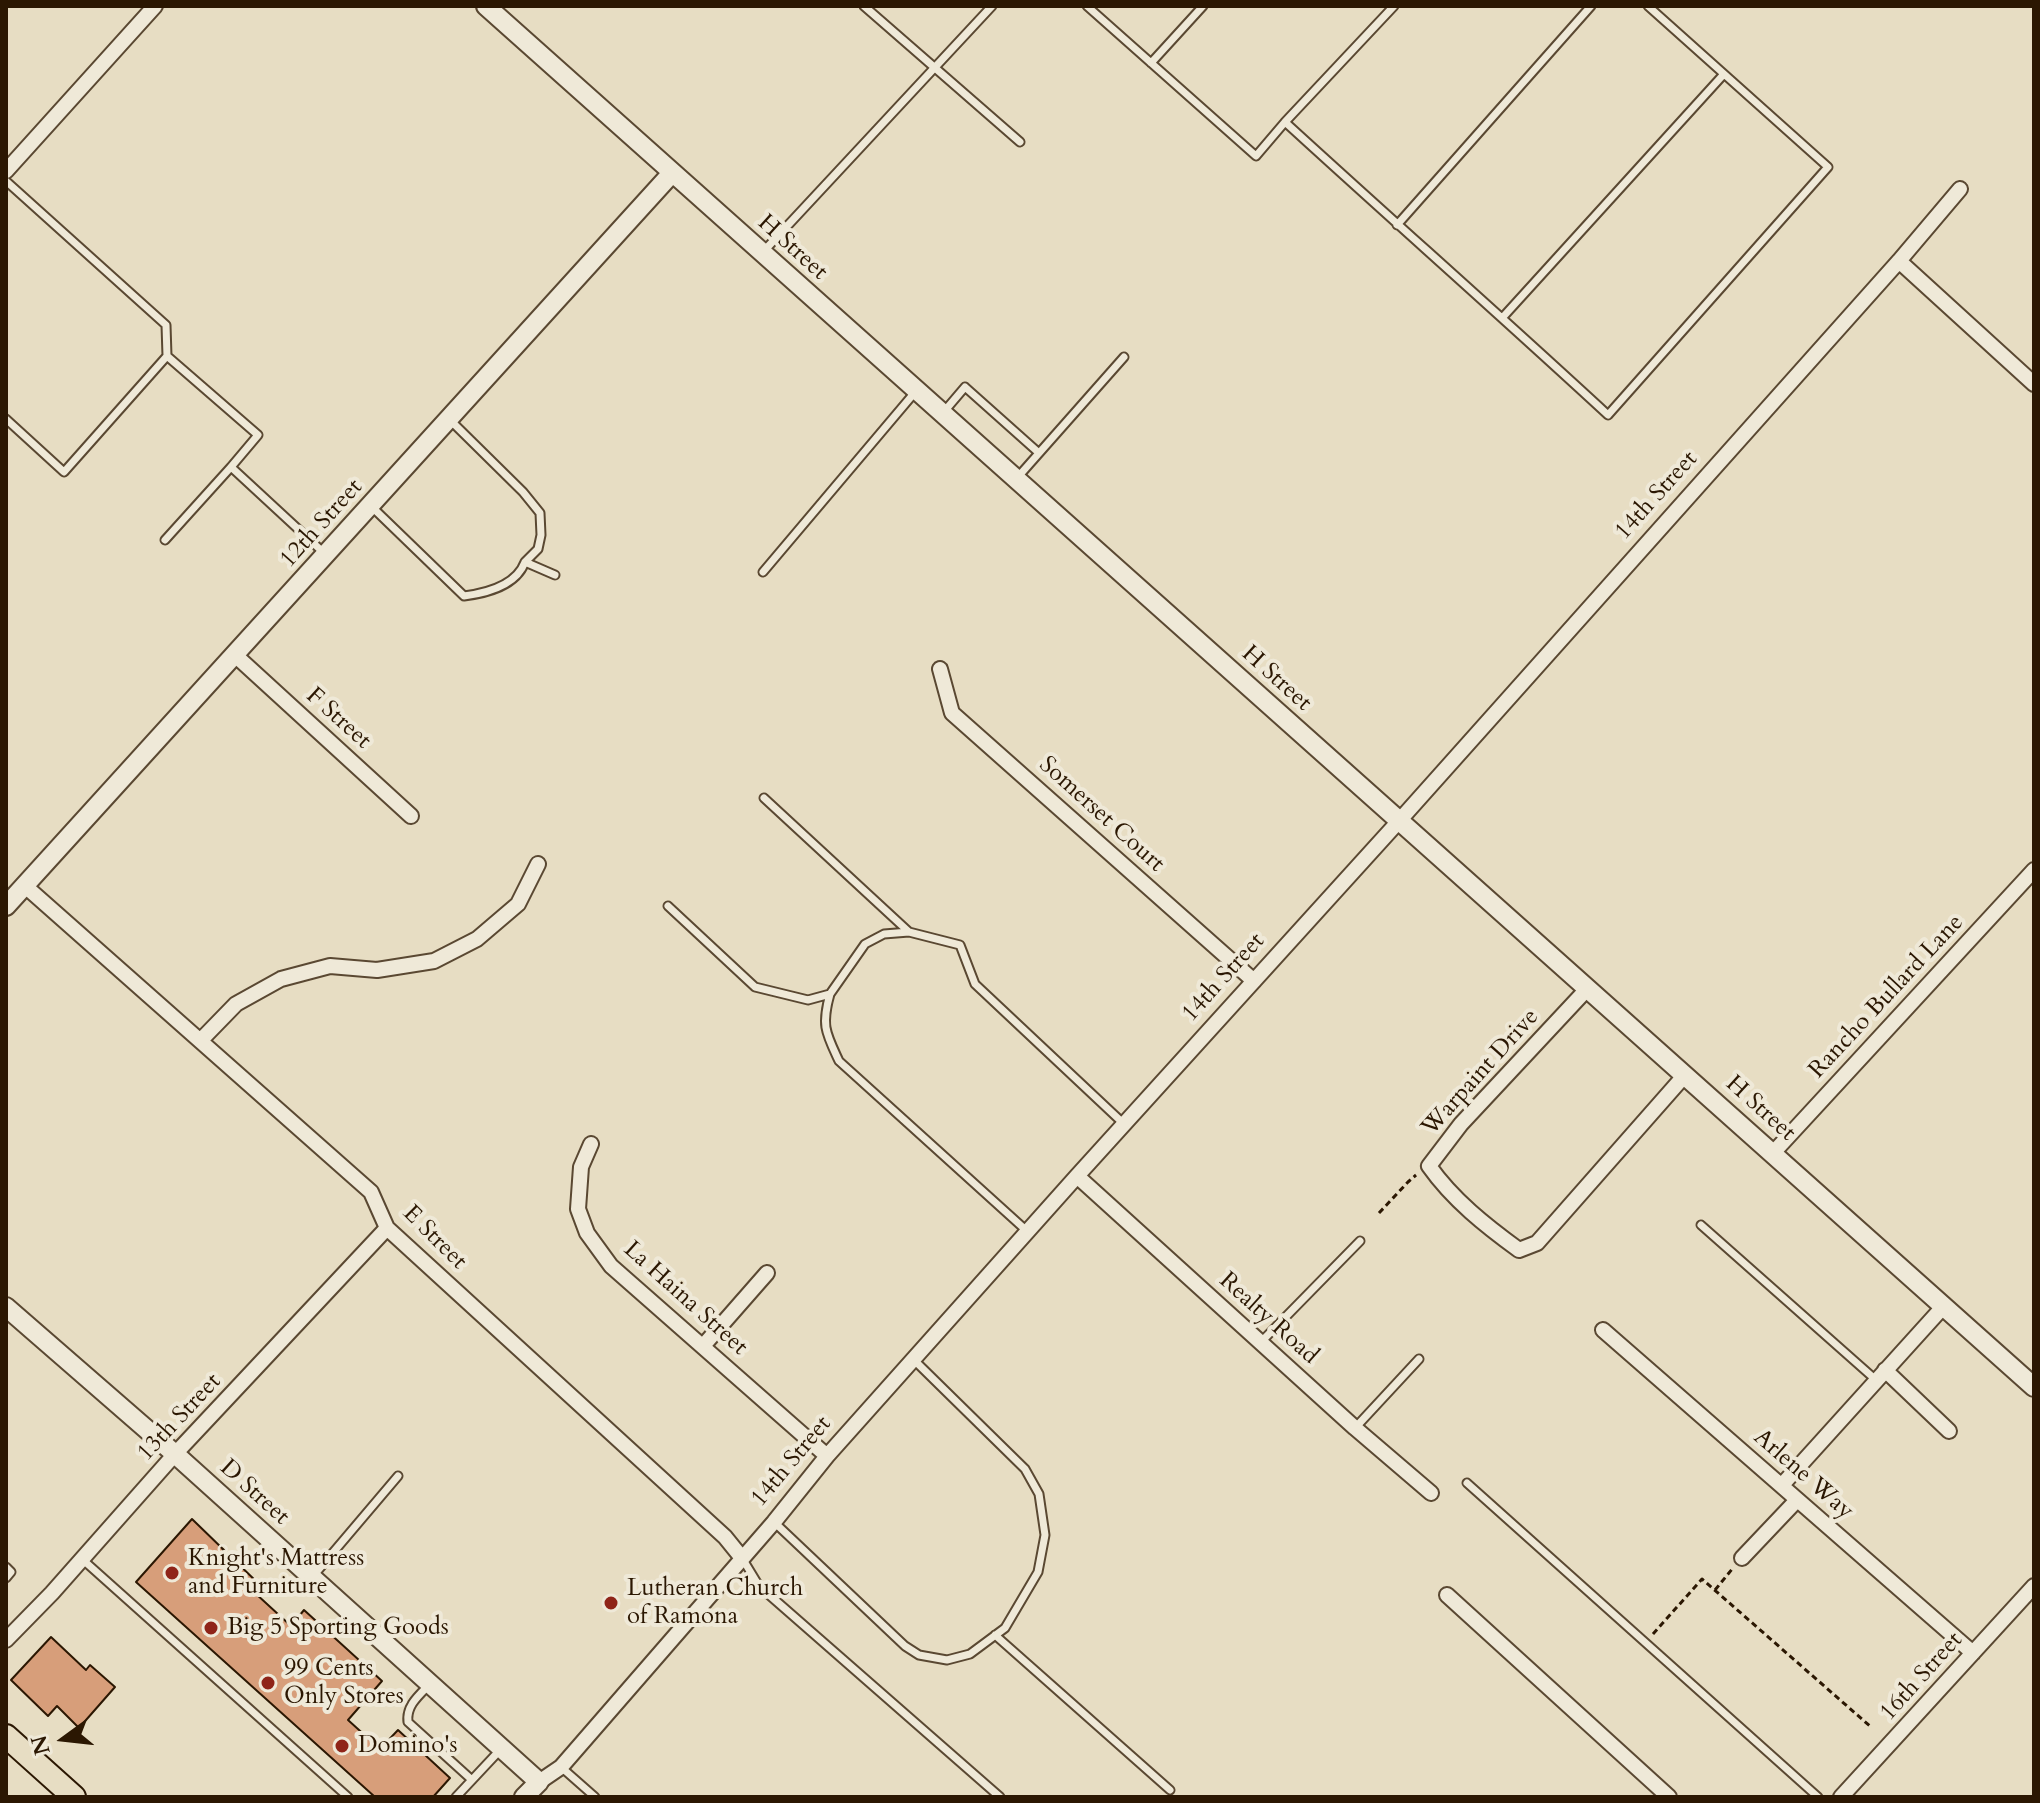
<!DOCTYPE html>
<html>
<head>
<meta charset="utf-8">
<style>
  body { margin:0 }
  #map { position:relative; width:2040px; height:1803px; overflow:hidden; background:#e7ddc3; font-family:Cardo,serif }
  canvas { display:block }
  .frame { position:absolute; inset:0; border:8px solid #2b1702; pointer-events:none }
  .north { position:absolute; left:24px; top:1699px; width:80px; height:80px; -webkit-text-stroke:6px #efe9d8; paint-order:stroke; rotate:255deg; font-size:22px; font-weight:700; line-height:32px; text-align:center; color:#2b1702 }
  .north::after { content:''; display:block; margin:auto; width:28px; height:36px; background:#2b1702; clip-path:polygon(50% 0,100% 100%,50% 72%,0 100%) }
</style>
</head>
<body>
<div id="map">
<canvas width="2040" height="1803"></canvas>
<div class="frame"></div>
<div class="north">N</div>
</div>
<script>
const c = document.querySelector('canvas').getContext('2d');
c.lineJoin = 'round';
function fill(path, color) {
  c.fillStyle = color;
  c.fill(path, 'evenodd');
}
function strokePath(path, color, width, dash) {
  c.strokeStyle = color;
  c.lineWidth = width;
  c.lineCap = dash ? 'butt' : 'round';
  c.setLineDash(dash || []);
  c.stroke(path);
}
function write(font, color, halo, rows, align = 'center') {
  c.font = font + ' Cardo,serif';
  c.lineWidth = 8;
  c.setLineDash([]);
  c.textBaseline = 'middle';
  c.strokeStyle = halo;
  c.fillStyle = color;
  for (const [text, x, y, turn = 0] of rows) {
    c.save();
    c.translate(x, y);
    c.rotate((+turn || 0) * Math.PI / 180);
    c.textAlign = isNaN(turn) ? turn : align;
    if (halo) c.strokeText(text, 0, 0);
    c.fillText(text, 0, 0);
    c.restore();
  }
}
const building = new Path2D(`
  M 192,1519 L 261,1586 L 255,1593 L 291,1626 L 304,1610 L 382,1681 L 348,1720 L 380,1749 L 398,1730 L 450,1778 L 433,1797 L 375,1797 L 136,1582 Z
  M 51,1637 L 86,1670 L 90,1665 L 115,1687 L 79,1728 L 57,1706 L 48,1716 L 11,1680 Z`);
const path = new Path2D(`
  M 1379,1213 L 1408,1182 L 1416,1175
  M 1715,1590 L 1733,1568
  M 1653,1634 L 1702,1579 L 1871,1727`);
const service = new Path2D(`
  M 864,6 L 1020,142
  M 1087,6 L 1256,156 L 1285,122 L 1394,6
  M 1151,63 L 1203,6
  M 1285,122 C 1392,220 1501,316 1608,415 L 1828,167 L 1648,6
  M 6,181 L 166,325 L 167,356
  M 1397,225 L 1591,6
  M 763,252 L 992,6
  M 1503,317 L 1724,74
  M 942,414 L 965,387 L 1039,453
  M 6,419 L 64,472 L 167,356 L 258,435 L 231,467
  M 449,419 L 523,492 L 540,513 L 541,535 L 538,549 L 525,562
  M 1017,478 L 1124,357
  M 372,507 L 464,596 C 487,593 516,586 525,562 L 555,575
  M 165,540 L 231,467 L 324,553
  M 763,572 L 916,391
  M 764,798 L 909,932 L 960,945 L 975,984 L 1124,1124
  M 668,906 L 755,987 L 808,1000 L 830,994 L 865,944 L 884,934 L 909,932
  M 830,994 C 821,1026 826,1033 839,1061 L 1028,1232
  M 1701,1225 L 1876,1380
  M 1261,1342 L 1360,1241
  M 1355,1428 L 1419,1359
  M 1467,1483 L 1818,1797
  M 774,1522 L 905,1646 L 919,1655 L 947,1660 L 970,1654 L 1005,1628 L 1038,1572 L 1045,1535 L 1039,1494 L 1025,1469 L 914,1360
  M 742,1558 L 759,1586 L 1000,1797
  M 82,1559 L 348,1797
  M 6,1567 L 11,1572 L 6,1578
  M 314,1575 L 398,1476
  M 995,1635 L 1170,1790
  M 428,1686 C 417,1697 406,1707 408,1722 L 472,1780
  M 561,1767 L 595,1797
  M 456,1797 L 501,1749`);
const minor = new Path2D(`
  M 6,171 L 155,6
  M 1899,261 L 2034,384
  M 235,655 L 411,816
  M 940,669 L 952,713 L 1254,981
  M 24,885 L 371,1192 L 387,1228 L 725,1537 L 742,1558
  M 1588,988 L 1461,1124 L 1429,1166 C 1453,1200 1486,1226 1519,1250 L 1537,1243 L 1685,1075
  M 201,1040 L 236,1004 L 281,979 L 330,966 L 377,970 L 434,961 L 477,939 L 518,904 L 538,864
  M 591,1144 L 581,1167 L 578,1209 L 587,1233 L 611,1266 L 827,1456
  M 1773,1153 L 2034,870
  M 1077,1176 L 1355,1428 L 1431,1493
  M 1603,1330 L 1973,1653
  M 703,1346 L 767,1273
  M 1885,1370 L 1949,1431
  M 1782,1485 L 1943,1307
  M 1742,1558 L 1797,1500
  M 1447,1595 L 1669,1797
  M 6,1640 L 52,1593 L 175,1454 L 387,1228
  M 539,1782 L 561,1767 L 774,1522 L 827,1456 L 1077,1176 L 1399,821 L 1899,261 L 1960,189
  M 1841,1797 L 2034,1586`);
const tertiary = new Path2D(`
  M 486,6 L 2034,1387
  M 6,906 L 672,173
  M 6,1307 L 175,1454 L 539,1782 L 524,1797`);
const primary = new Path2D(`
  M 6,1736 L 74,1797`);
const markers = [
  [172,1573,8,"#8f2418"],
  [611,1603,8,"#8f2418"],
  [211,1628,8,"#8f2418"],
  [268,1683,8,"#8f2418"],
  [342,1746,8,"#8f2418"]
];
const streetNames = [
  ["H Street",792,248,42],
  ["14th Street",1657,496,-48],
  ["12th Street",322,524,-48],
  ["H Street",1276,679,42],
  ["F Street",338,719,42],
  ["Somerset Court",1101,815,42],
  ["14th Street",1224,978,-48],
  ["Rancho Bullard Lane",1887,997,-47],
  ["Warpaint Drive",1481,1073,-48],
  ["H Street",1760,1109,42],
  ["E Street",434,1238,45],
  ["La Haina Street",685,1299,42],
  ["Realty Road",1268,1319,42],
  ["13th Street",180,1418,-47],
  ["14th Street",792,1462,-50],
  ["Arlene Way",1803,1475,41],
  ["D Street",254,1493,42],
  ["16th Street",1922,1677,-48]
];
const poiNames = [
  ["Knight's Mattress",188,1559],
  ["and Furniture",188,1587],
  ["Lutheran Church",627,1589],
  ["of Ramona",627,1617],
  ["Big 5 Sporting Goods",227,1628],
  ["99 Cents",284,1669],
  ["Only Stores",284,1697],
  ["Domino's",358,1746]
];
fill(building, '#d79e7a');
strokePath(building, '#2b1702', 2);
strokePath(service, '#5a4832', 11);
strokePath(minor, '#5a4832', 18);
strokePath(tertiary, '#5a4832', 22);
strokePath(primary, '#2b1702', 26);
strokePath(path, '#2b1702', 3, [6, 4]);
strokePath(service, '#efe9d8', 7);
strokePath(minor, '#efe9d8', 14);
strokePath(tertiary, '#efe9d8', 18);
strokePath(primary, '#e7ddc3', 22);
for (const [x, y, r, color] of markers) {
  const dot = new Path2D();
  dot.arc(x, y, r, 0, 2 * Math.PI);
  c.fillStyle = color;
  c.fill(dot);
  strokePath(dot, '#efe9d8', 3);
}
write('24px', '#2b1702', '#efe9d8', streetNames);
write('24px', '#2b1702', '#efe9d8', poiNames, 'left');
</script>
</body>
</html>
